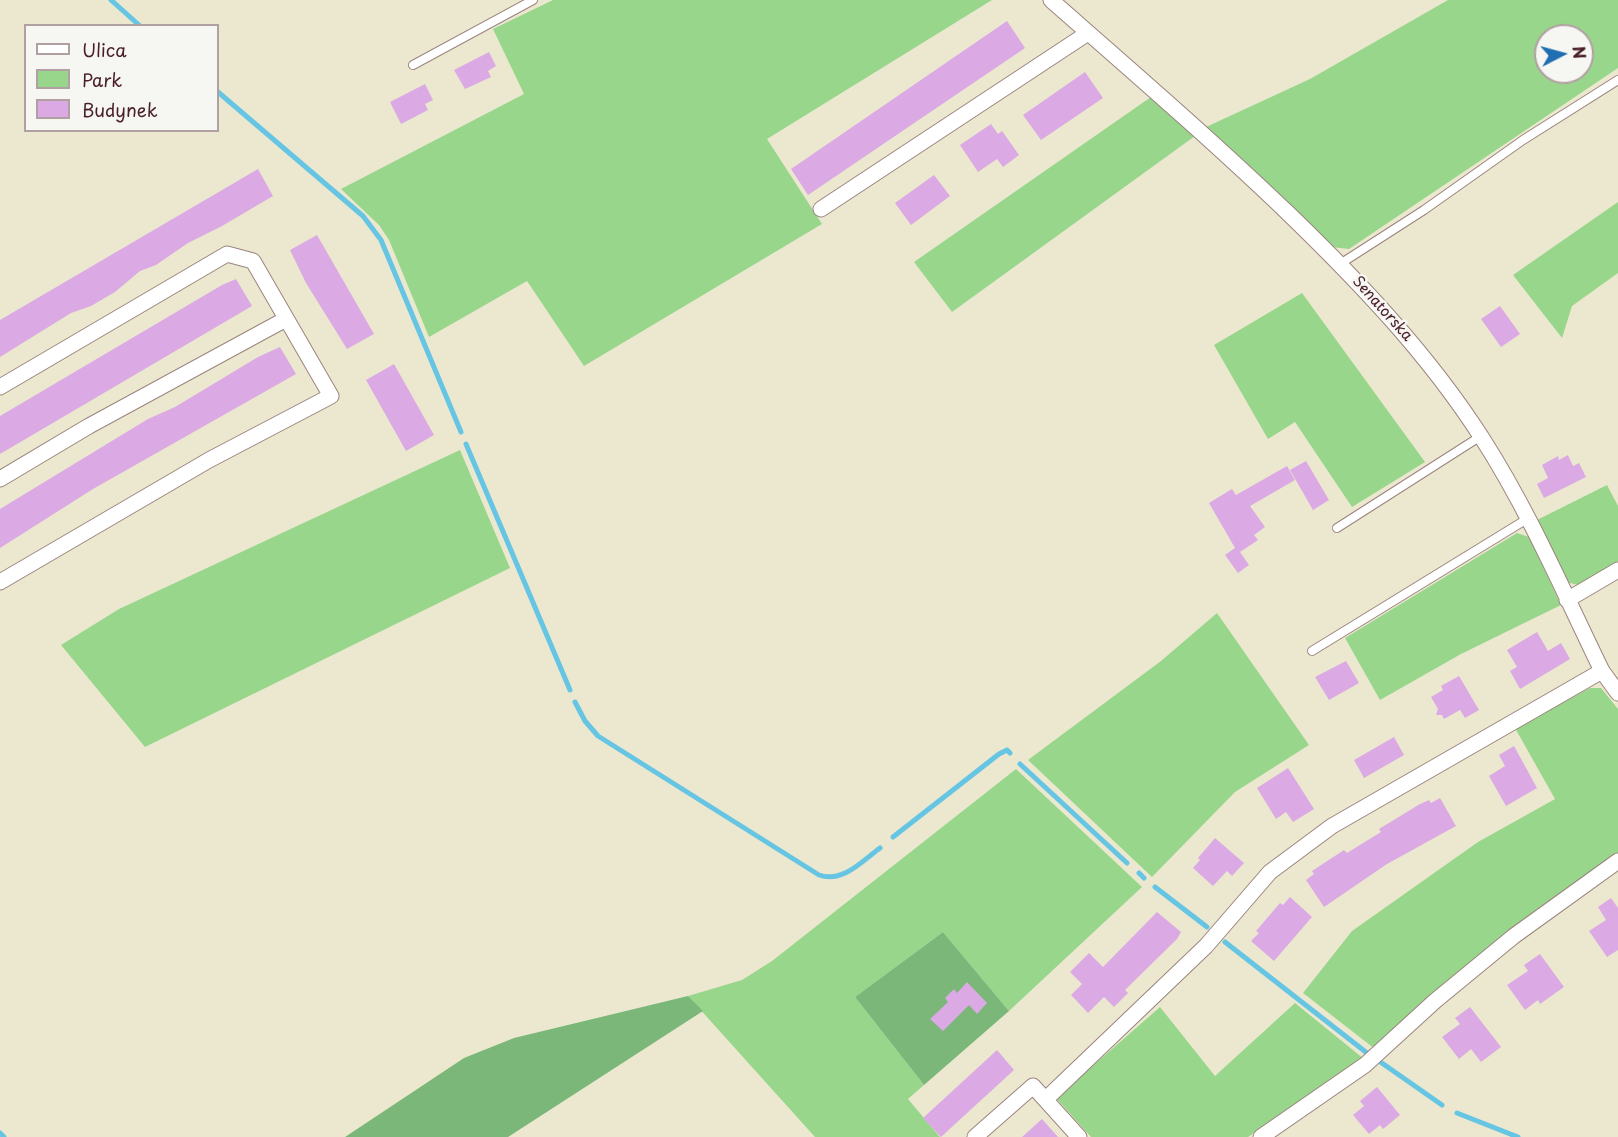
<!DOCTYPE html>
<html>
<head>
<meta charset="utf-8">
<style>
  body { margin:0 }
  #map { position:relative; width:1618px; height:1137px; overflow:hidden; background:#ece8d0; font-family:"Playpen Sans",sans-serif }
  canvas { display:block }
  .legend { position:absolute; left:24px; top:24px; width:195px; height:108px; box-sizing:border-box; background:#f6f6f2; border:2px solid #b1a0a2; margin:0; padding:8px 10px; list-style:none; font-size:18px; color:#4a1f2b }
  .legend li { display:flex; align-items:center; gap:12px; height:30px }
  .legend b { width:30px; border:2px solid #b1a0a2 }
  .north { position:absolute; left:1534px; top:24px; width:60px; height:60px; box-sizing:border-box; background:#f6f6f2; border:2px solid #b1a0a2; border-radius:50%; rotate:84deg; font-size:16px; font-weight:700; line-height:24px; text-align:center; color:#4a1f2b }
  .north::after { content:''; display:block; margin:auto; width:21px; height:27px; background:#1f6fb2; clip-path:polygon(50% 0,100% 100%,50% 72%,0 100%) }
</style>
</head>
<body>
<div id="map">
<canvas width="1618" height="1137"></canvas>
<ul class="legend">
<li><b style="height:8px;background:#fff"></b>Ulica</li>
<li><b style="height:16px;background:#98d68c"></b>Park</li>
<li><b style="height:16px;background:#dba9e3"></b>Budynek</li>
</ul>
<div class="north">N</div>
</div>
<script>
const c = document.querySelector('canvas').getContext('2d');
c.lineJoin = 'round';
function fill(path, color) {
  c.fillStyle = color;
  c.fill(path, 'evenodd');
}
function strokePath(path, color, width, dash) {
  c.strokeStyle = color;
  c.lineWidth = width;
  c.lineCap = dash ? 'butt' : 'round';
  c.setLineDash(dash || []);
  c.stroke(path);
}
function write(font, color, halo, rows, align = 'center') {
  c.font = font + ' "Playpen Sans",sans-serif';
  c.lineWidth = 5;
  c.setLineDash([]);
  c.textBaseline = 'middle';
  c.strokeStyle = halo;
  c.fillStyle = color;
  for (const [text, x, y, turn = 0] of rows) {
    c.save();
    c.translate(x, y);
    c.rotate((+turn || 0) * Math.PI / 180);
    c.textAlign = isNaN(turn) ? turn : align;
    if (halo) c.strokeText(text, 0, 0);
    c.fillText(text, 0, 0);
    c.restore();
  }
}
const green = new Path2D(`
  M 553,0 L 992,0 L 767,139 L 822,224 L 584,366 L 527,281 L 429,337 L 389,240 L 379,225 L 341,189 L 524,94 L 493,29 Z
  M 1448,0 L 1618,0 L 1618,68 L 1349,249 L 1331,247 L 1206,127 L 1310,79 ZM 1546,36 L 1582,36 L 1582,72 L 1546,72 Z
  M 1151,97 L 1195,136 L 952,312 L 914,262 Z
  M 1618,202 L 1618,273 L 1572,306 L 1562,338 L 1513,275 Z
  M 1302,293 L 1425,462 L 1352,507 L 1295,422 L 1268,439 L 1214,345 Z
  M 460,450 L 510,568 L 145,747 L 61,645 L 119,609 Z
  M 1607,485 L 1618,506 L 1618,561 L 1578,585 L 1566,582 L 1535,521 Z
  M 1517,533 L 1529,537 L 1561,605 L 1461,654 L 1380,700 L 1345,638 Z
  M 1217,613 L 1309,745 L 1235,792 L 1152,877 L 1028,760 L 1161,661 Z
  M 1590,688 L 1601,688 L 1618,709 L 1618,856 L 1375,1049 L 1303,993 L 1352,931 L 1478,842 L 1555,799 L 1515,728 Z
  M 1016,769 L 1142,887 L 1009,1011 L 943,932 L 855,997 L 924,1085 L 908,1099 L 940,1137 L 815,1137 L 688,996 L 742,980 L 772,961 Z
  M 1295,1003 L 1364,1059 L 1248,1137 L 1091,1137 L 1056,1098 L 1160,1007 L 1215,1076 Z`);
const forest = new Path2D(`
  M 943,932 L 1009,1011 L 924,1085 L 855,997 Z
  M 688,996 L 703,1011 L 508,1137 L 345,1137 L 464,1058 L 514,1038 Z`);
const stream = new Path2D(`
  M 111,0 L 140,26
  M 218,92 L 363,216 L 381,240 L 461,432
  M 466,444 L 570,690
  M 575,702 L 585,721 L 598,736 L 819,875 C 843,883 861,862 880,848
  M 1020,764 L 1127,863
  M 893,837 L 999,754 L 1007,750 L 1010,753
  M 1139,873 L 1144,878
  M 1155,887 L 1207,927
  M 1225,942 L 1367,1053
  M 1379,1061 L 1442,1105
  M 1457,1113 L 1518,1137
  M 0,1133 L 4,1137`);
const building = new Path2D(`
  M 1007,21 L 1025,48 L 808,195 L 791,169 Z
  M 489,52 L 496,66 L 488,71 L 491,77 L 465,89 L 454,70 Z
  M 1085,72 L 1103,98 L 1041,140 L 1023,115 Z
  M 425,84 L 433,100 L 425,104 L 428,110 L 401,124 L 390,102 Z
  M 991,124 L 998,134 L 1002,131 L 1019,155 L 1003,167 L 997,159 L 978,172 L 960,145 Z
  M 258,169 L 273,196 L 222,226 L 188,243 L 156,265 L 140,271 L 115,292 L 91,306 L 71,313 L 0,357 L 0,320 Z
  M 934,175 L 950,196 L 911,225 L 895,203 Z
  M 317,235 L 374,334 L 347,349 L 306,283 L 290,250 Z
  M 236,279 L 252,306 L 0,454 L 0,416 L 222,285 Z
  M 1500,306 L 1520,334 L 1501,347 L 1481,319 Z
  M 280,347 L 296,374 L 93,489 L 0,548 L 0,509 L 148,419 L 175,407 L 258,357 Z
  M 394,364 L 434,435 L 406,451 L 366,380 Z
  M 1568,455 L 1573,466 L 1579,463 L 1586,477 L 1544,498 L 1537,484 L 1548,478 L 1542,465 L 1558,456 L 1559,460 Z
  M 1306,461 L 1329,500 L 1313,510 L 1290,470 Z
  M 1287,466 L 1295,480 L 1250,506 L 1265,527 L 1254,535 L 1258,540 L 1240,552 L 1249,565 L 1238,573 L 1225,555 L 1235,548 L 1209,503 L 1232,489 L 1236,495 Z
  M 1537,632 L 1548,651 L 1561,643 L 1570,659 L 1520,689 L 1510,671 L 1517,667 L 1507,650 Z
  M 1346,661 L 1359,683 L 1329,700 L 1315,677 Z
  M 1459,676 L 1479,710 L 1465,718 L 1460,710 L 1444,719 L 1442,715 L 1436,715 L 1438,709 L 1431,697 L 1443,690 L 1441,686 Z
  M 1394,737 L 1404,755 L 1364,778 L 1354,760 Z
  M 1514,746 L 1537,788 L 1506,806 L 1489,776 L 1505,766 L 1499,755 Z
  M 1288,768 L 1314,809 L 1293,822 L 1286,812 L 1276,819 L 1257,788 Z
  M 1440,798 L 1456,826 L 1387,864 L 1324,907 L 1306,880 L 1314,874 L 1312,871 L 1344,850 L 1347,853 L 1381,832 L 1379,829 L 1420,804 L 1429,800 L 1431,803 Z
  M 1215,838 L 1244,863 L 1232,876 L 1227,871 L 1213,886 L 1193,868 L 1200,860 L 1198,858 Z
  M 1290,897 L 1312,917 L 1274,961 L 1251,941 L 1259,933 L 1256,931 L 1280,903 L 1283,905 Z
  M 1611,898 L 1618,908 L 1618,950 L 1607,957 L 1589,931 L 1606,920 L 1598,907 Z
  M 1157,912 L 1181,932 L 1177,939 L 1125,990 L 1128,993 L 1114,1007 L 1104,997 L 1088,1013 L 1071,995 L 1082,984 L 1070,972 L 1089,953 L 1103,967 Z
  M 1540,954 L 1564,987 L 1540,1004 L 1538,1000 L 1525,1010 L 1507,985 L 1528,971 L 1524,965 Z
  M 967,982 L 987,1003 L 977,1014 L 969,1005 L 943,1031 L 930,1019 L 948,1002 L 945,998 L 954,989 L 957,993 Z
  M 1470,1007 L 1501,1047 L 1481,1062 L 1471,1049 L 1459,1059 L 1442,1037 L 1460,1024 L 1455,1018 Z
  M 997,1050 L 1014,1070 L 941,1137 L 923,1118 Z
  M 1377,1087 L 1400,1115 L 1383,1129 L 1380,1125 L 1369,1134 L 1353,1115 L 1364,1106 L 1360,1101 Z
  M 1042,1119 L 1058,1137 L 1022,1137 Z`);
const service = new Path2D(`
  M 413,65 L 533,0
  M 1340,264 L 1424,210 L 1523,140 L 1618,80
  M 1337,528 L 1481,436
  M 1312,651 L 1527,519`);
const minor = new Path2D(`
  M 1051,0 C 1132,71 1213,141 1290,215 C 1361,284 1428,354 1482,438 C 1529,511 1564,593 1602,671 L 1618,693
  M 821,209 L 1088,33
  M 0,387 L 227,254 L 253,261 L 331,396 L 209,460 L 0,582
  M 0,479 L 89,426 L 286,319
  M 1567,600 L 1618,570
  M 1046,1099 L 1206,946 L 1270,872 L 1332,826 L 1602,671
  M 975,1137 L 1033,1086 L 1079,1137
  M 1261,1137 L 1365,1065 L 1435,1001 L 1514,936 L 1618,861`);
const streetNames = [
  ["Senatorska",1382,309,48]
];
fill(green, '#98d68c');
fill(forest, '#7ab778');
strokePath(stream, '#65c5e3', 5);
fill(building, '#dba9e3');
strokePath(service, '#9b847e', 10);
strokePath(minor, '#9b847e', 17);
strokePath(service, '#fff', 8);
strokePath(minor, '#fff', 15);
write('15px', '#4a1f2b', '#f6f6f2', streetNames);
</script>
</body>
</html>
